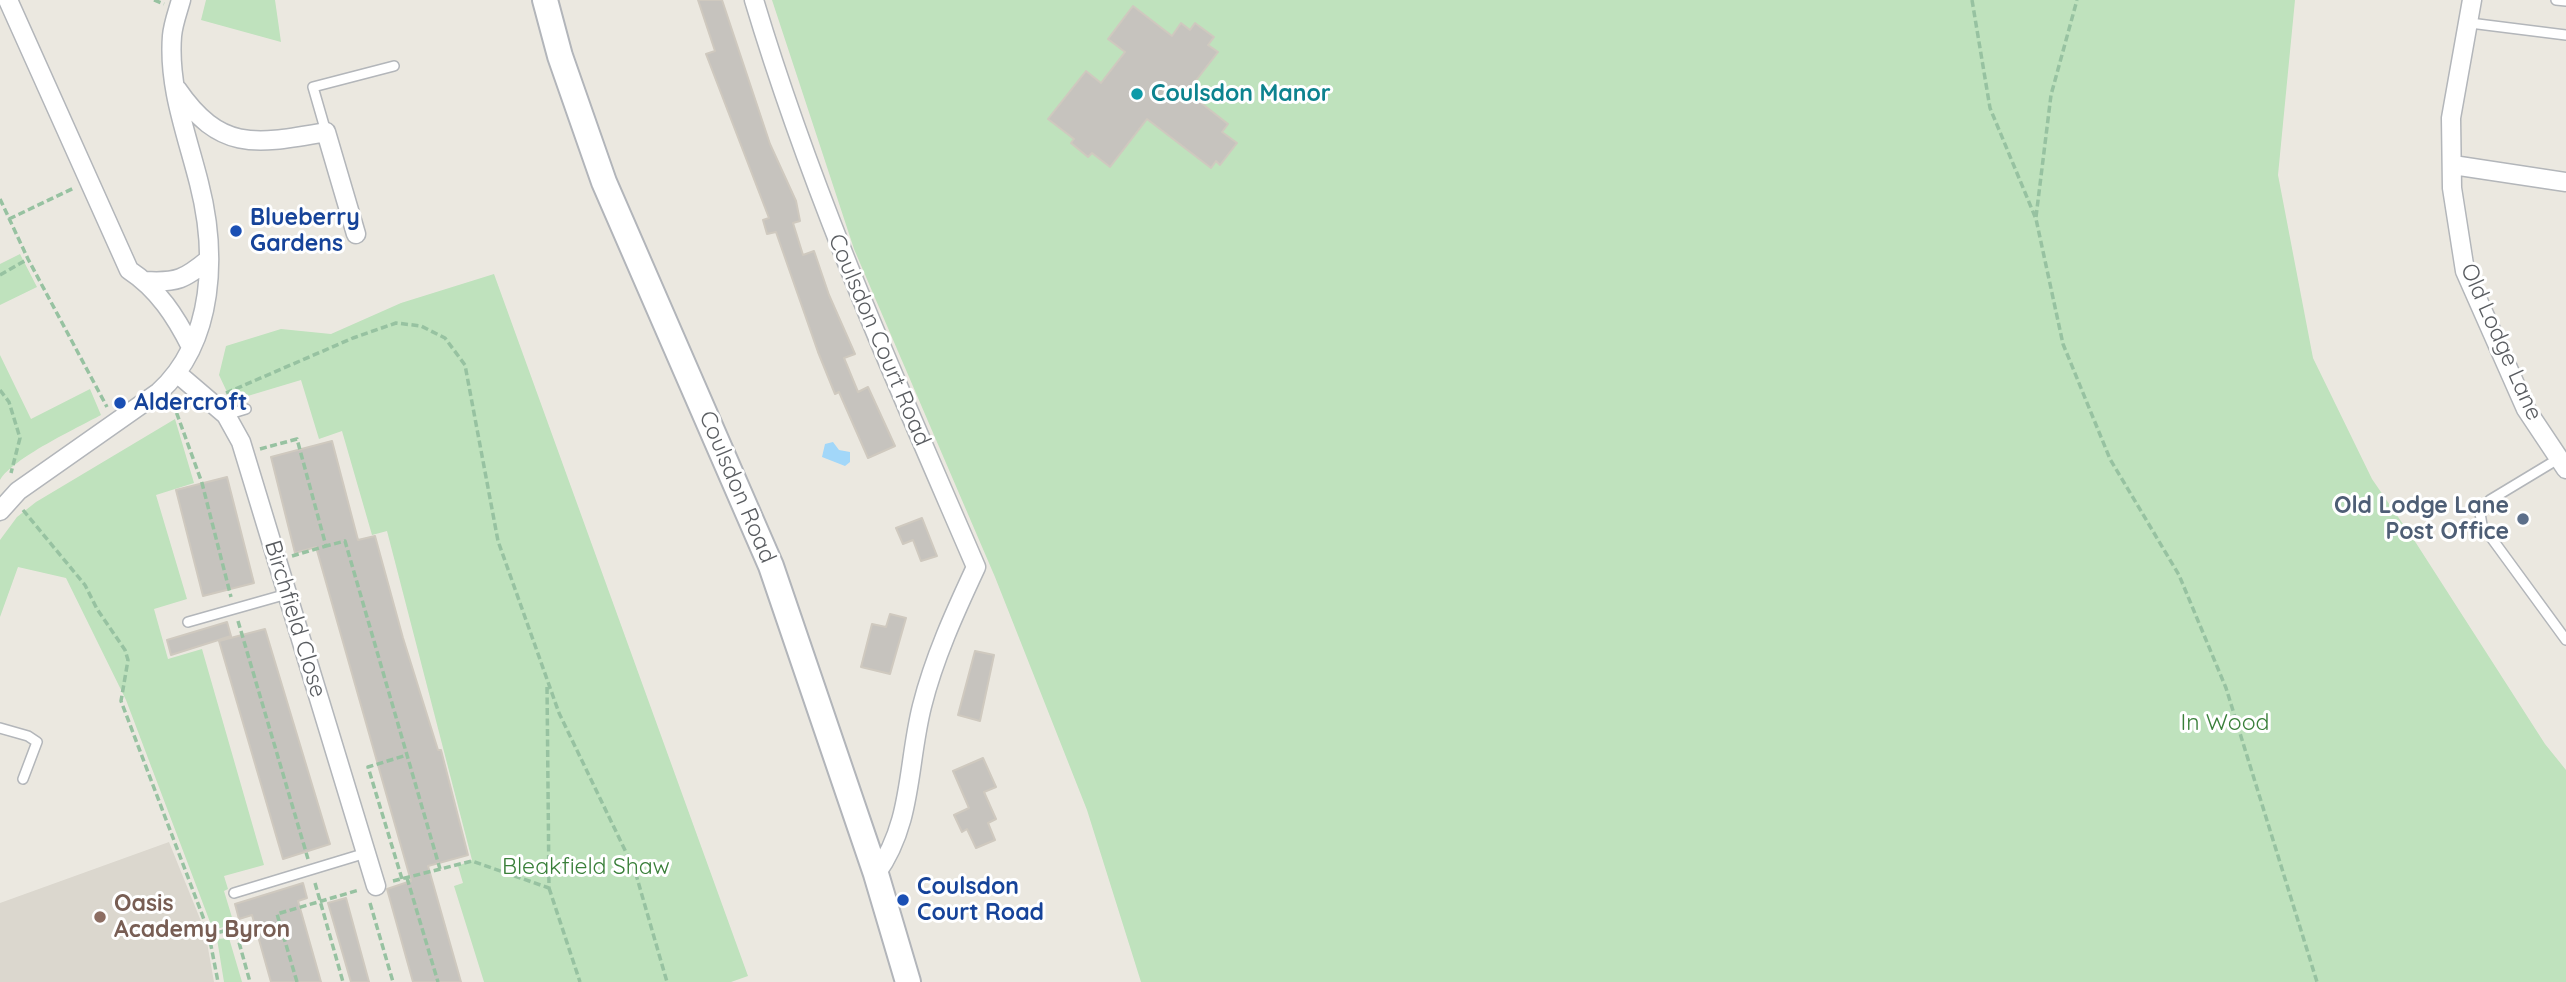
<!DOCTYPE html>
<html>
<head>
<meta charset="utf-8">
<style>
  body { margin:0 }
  canvas { display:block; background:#ebe8e0 }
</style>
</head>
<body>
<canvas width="2566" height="982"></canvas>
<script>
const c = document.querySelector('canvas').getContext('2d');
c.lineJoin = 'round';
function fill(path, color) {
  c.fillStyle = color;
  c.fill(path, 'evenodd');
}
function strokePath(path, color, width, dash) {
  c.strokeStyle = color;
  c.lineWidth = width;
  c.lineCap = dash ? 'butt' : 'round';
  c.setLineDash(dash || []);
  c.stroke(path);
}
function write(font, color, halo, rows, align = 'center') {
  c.font = font + ' Quicksand,sans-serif';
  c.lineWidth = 6;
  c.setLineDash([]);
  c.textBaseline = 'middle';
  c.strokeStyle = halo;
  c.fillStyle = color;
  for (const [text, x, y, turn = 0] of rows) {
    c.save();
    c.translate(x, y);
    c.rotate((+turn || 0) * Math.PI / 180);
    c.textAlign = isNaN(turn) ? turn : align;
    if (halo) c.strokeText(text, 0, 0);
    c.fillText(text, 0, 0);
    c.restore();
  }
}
const education = new Path2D(`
  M 169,842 L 205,931 L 214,982 L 0,982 L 0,903 Z`);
const green = new Path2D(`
  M 206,0 L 275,0 L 281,42 L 201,20 Z
  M 772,0 L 2295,0 L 2278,175 L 2313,358 L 2372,479 L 2416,543 L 2545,744 L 2566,770 L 2566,982 L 1141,982 L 1087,810 L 995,577 L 854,249 Z
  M 20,254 L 37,287 L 0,305 L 0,264 Z
  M 494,274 L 748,976 L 731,982 L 484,982 L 454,886 L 463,883 L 458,866 L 472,860 L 387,531 L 372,535 L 342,431 L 319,439 L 301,380 L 241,398 L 227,392 L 219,375 L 226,346 L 281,329 L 331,334 L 401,303 Z
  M 0,355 L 31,419 L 90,389 L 101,415 C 77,428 13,458 0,480 Z
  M 175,419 L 194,483 L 156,495 L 187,599 L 154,609 L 168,659 L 202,649 L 264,865 L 224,876 L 228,889 L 224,891 L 234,924 L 213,930 L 126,700 L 66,578 L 18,567 L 0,617 L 0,540 L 17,517 L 36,502 Z
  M 229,938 L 242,982 L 224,982 L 217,939 Z`);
const water = new Path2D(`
  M 833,442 L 839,450 L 850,452 L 850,462 L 845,466 L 822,457 L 825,444 Z`);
const building = new Path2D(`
  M 698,0 L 722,0 L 770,144 L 796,201 L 800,221 L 793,223 L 803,255 L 814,251 L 829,295 L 855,354 L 844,358 L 858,392 L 868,387 L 895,446 L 868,458 L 839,392 L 835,394 L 818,352 L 776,232 L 767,234 L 763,220 L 769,218 L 706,54 L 715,51 Z
  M 1133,6 L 1172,36 L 1181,23 L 1190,30 L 1195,23 L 1214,37 L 1208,45 L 1218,52 L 1187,92 L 1228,124 L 1222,132 L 1237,143 L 1220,165 L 1216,161 L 1211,168 L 1147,119 L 1110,167 L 1092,153 L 1088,157 L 1071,143 L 1074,139 L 1048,119 L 1086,71 L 1101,83 L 1125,52 L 1108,39 Z
  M 332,441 L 358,540 L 375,536 L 403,638 L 438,750 L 441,750 L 468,855 L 428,866 L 461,982 L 413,982 L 387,889 L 411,881 L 316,547 L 295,553 L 271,457 Z
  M 227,477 L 254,583 L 203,596 L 176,490 Z
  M 922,518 L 937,556 L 921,561 L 913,540 L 903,544 L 896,528 Z
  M 890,614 L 906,618 L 890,674 L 861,667 L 872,624 L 886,627 Z
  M 227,622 L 231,636 L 171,655 L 167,640 Z
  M 265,629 L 330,844 L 283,859 L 219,641 Z
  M 975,651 L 994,655 L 980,721 L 958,715 Z
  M 983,758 L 996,787 L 984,792 L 996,819 L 988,823 L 995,840 L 976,848 L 967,829 L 962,832 L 954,815 L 969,808 L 953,771 Z
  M 303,883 L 307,898 L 298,901 L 321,982 L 271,982 L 252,915 L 239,919 L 235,904 Z
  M 346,898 L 369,982 L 351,982 L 328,903 Z`);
const path = new Path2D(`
  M 154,0 L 164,4
  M 1972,0 L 1990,108 L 2036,219 L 2063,344 L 2110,459 L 2179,575 L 2226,688 L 2317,982
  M 0,199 L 28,259 L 107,407
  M 2036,217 L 2051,95 L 2077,0
  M 9,219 L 74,188
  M 0,275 L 28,259
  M 0,390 L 9,402 L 20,438 L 11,473
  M 226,393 L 353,338 L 396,323 L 421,326 L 445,338 L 465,365 L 498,541 L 559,713 L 635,871 L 667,982
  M 173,403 L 202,483 L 231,597
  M 260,449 L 297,439 L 326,546 L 345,541 L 440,869
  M 23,510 L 85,585 L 97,609 L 125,650 L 128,660 L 121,701 L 208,930 L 218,982
  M 292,556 L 326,546
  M 238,621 L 308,859
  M 407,878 L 438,982
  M 402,879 L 368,767 L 407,755
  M 393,881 L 472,861 L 549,888 L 547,685
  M 315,883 L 343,982
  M 549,888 L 580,982
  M 370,903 L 393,982
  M 209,935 L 235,928 L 250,982
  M 297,982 L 277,914 L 359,890`);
const service = new Path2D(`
  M 2556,0 L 2566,1
  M 2470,23 L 2566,35
  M 326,132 L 313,87 L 394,66
  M 226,415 L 246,409
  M 2558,459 L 2490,500 L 2480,513 L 2482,525 L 2566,640
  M 188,622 L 287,594
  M 0,728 L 28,736 L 37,742 L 23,779
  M 234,893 L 366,853`);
const minor = new Path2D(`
  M 8,0 L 129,270 C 158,289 176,317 191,347
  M 754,0 C 813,197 895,379 976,567 C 955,612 934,658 922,706 C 907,766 913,822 876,874
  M 2472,0 L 2451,118 L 2452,188 L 2465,271 L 2526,409 L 2566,469
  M 177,89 C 221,153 257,144 326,132 L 356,234
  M 2453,165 L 2566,182
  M 145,281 C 177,283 185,279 209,259
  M 178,374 L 226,415 L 241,442 L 376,886
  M 0,511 L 18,491 L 159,392 C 215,341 217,253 199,183 C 187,135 168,87 172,36 C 173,24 178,11 181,0`);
const secondary = new Path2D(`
  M 545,0 L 560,56 L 604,182 L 771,566 L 876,874 L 908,982`);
const markers = [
  [1137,94,7,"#0f9aa8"],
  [236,231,7,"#1a4fb4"],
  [120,403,7,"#1a4fb4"],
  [2523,519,7,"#5c6f8a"],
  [903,900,7,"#1a4fb4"],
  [100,917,7,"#8d6e63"]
];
const cultureNames = [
  ["Coulsdon Manor",1151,94]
];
const transitNames = [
  ["Blueberry",250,218],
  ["Gardens",250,244],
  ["Aldercroft",134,403],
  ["Coulsdon",917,887],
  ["Court Road",917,913]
];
const streetNames = [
  ["Coulsdon Court Road",879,340,67],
  ["Old Lodge Lane",2501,342,66],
  ["Coulsdon Road",737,487,67],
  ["Birchfield Close",295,619,73]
];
const serviceNames = [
  ["Old Lodge Lane",2509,506],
  ["Post Office",2509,532]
];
const parkNames = [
  ["In Wood",2225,723],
  ["Bleakfield Shaw",586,867]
];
const educationNames = [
  ["Oasis",114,904],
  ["Academy Byron",114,930]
];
fill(education, '#dbd7ce');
fill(green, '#bfe2bd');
fill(water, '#a2d7f9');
fill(building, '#c6c3be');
strokePath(building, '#cfc9bf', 2);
strokePath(service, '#b3b6ba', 12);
strokePath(minor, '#b3b6ba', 21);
strokePath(secondary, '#b2b5ba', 28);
strokePath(path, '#97c2a1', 3.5, [7, 3.5]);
strokePath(service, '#fff', 9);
strokePath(minor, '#fff', 18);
strokePath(secondary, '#fff', 24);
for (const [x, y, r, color] of markers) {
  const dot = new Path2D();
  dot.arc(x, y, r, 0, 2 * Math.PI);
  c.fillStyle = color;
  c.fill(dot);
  strokePath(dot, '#fff', 2.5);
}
write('bold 23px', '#0d838f', '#fff', cultureNames, 'left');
write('bold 23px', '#164399', '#fff', transitNames, 'left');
write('23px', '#595c60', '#fff', streetNames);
write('bold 23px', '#4e5e75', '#fff', serviceNames, 'right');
write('23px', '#397f39', '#fff', parkNames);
write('bold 23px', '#785e54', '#fff', educationNames, 'left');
</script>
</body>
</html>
